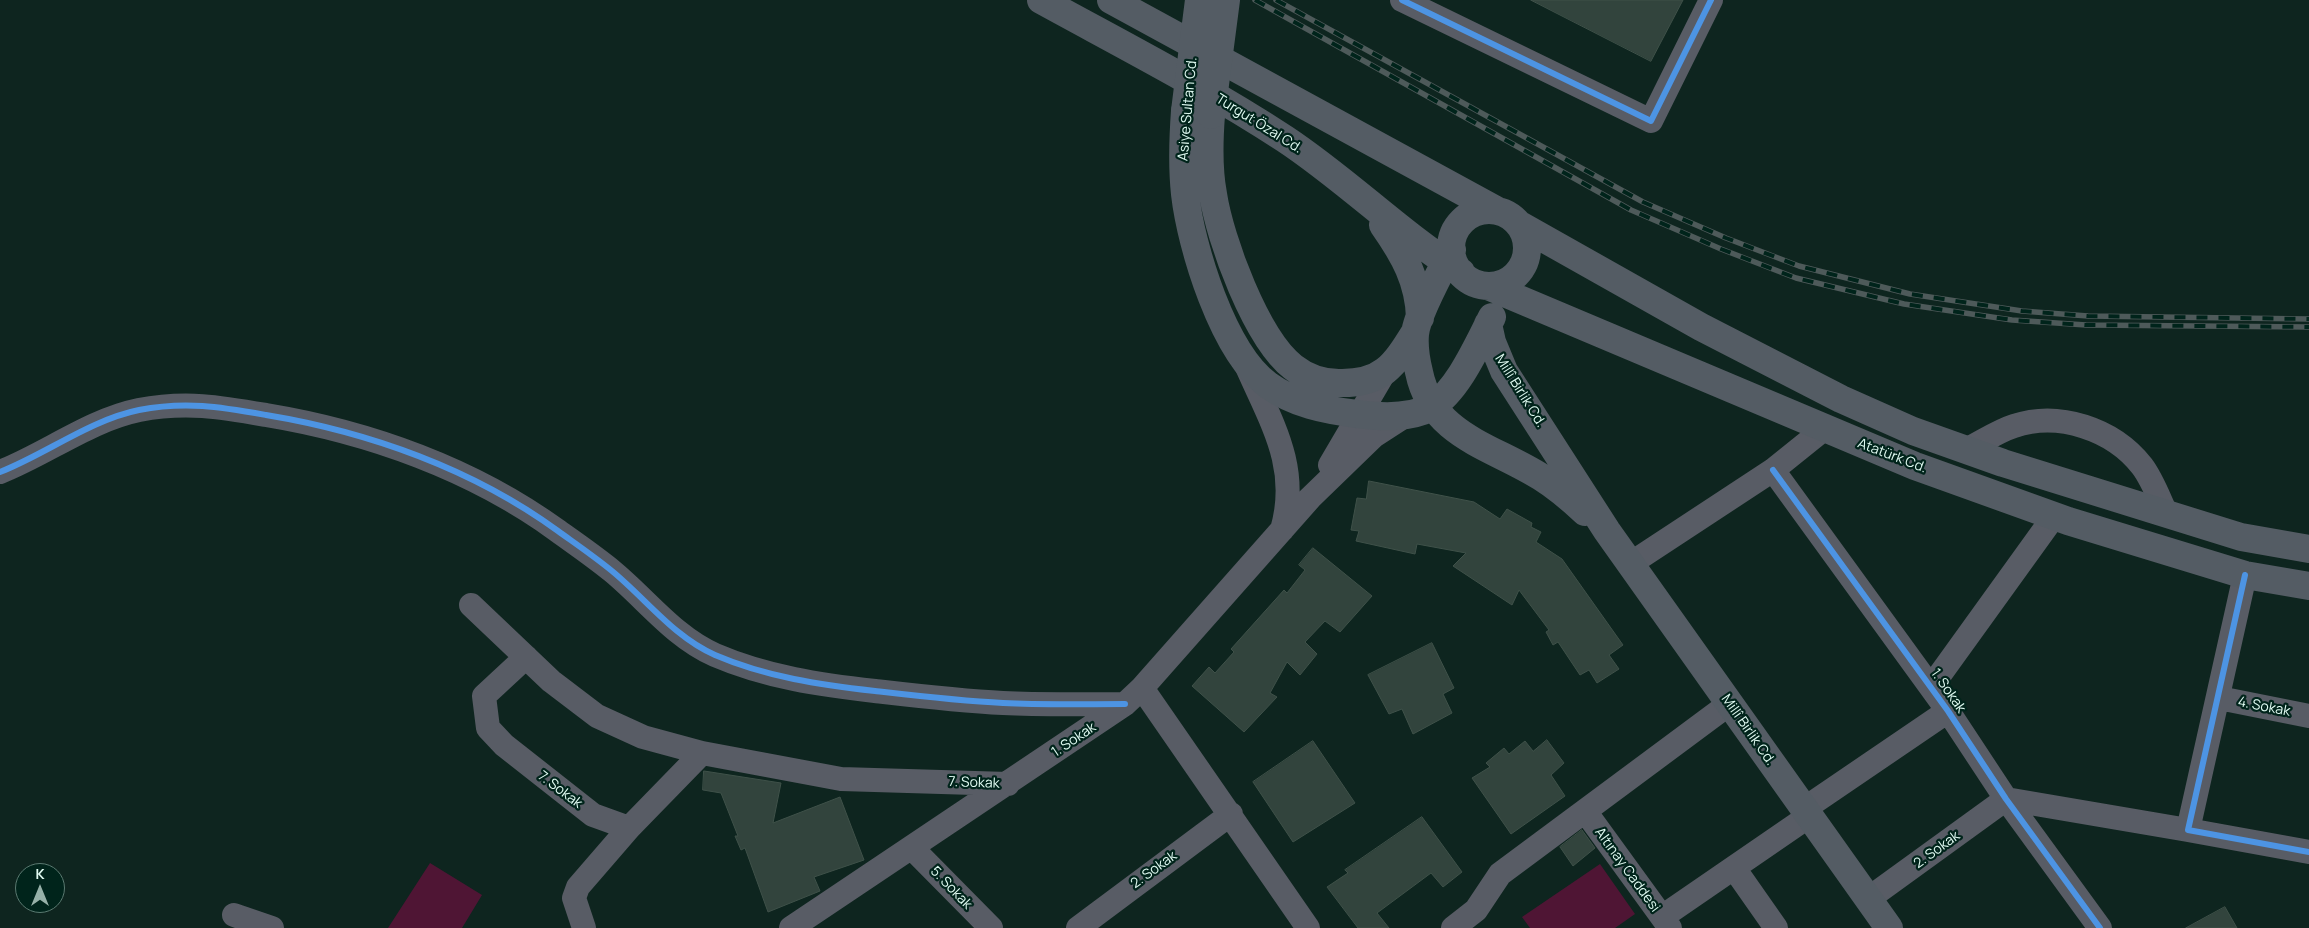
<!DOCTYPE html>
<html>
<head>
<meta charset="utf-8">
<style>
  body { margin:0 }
  #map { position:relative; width:2309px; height:928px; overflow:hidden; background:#0e251f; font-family:Manrope,sans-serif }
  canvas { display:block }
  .north { position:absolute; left:15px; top:863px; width:50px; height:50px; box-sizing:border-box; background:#00241b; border:1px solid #5a7a71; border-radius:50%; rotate:0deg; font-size:14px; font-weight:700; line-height:20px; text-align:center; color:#e0fbf2 }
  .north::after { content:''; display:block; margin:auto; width:18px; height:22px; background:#96b0a8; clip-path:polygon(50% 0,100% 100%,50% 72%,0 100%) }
</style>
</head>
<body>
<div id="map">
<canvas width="2309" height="928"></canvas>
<div class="north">K</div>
</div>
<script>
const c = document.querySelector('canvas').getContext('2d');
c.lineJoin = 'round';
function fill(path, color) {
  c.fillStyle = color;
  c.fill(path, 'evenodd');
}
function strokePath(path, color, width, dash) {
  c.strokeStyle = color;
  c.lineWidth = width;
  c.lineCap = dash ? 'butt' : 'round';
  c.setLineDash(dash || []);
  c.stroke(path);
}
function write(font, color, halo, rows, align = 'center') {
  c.font = font + ' Manrope,sans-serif';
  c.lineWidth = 4.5;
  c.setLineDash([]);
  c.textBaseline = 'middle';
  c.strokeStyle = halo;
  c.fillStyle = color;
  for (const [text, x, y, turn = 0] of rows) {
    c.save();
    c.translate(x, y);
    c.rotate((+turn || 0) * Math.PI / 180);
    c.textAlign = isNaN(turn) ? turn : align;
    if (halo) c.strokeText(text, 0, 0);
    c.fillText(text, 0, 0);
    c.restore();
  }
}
const green = new Path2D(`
  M 430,863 L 482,895 L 462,928 L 388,928 Z
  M 1600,864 L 1635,914 L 1615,928 L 1530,928 L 1522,917 Z`);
const building = new Path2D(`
  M 1531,0 L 1683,0 L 1651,61 Z
  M 1369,481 L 1474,502 L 1500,519 L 1507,509 L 1532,523 L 1531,527 L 1541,532 L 1536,542 L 1562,559 L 1623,645 L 1609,655 L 1619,669 L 1597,683 L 1589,670 L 1580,675 L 1558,642 L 1553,645 L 1546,632 L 1549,630 L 1519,590 L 1512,605 L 1453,566 L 1466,553 L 1417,544 L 1415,554 L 1356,541 L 1359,531 L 1351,530 L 1357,498 L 1366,499 Z
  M 1313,548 L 1372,596 L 1340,632 L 1325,621 L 1305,642 L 1317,654 L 1300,675 L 1287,662 L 1270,693 L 1277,697 L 1244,732 L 1192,686 L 1209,667 L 1215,673 L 1234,652 L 1231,649 L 1284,590 L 1287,593 L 1305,570 L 1299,565 Z
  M 1432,643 L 1454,688 L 1443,694 L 1452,713 L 1413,734 L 1402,709 L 1389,714 L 1368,675 Z
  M 1547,740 L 1564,763 L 1551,775 L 1565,796 L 1511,834 L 1472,778 L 1490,767 L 1486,763 L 1504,748 L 1509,754 L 1525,741 L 1533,751 Z
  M 1313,741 L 1355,803 L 1293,842 L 1253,782 Z
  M 704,771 L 781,783 L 773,823 L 840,797 L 864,860 L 814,877 L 820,891 L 768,912 L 745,848 L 741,850 L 735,836 L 738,836 L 721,793 L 703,790 Z
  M 1422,817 L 1462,872 L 1443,887 L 1431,873 L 1377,913 L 1389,928 L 1358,928 L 1327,887 L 1348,873 L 1345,870 Z
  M 1582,830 L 1595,848 L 1573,866 L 1560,847 Z
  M 2225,907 L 2237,928 L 2186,928 Z`);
const minor = new Path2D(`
  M 1402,0 L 1651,121 L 1711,0
  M 1247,367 C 1272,424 1300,467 1282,530
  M 1966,450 C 1982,442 1998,431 2014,426 C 2059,411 2113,429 2142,466 C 2152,479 2159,498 2166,513
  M 1330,465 L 1384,373
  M 1773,470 L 1948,711 L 2006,799 L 2100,928
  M 0,472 C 46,454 90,420 139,410 C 186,401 220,407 266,415 C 369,432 473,469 558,531 C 576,544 595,557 612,571 C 646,599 674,637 715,655 C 766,677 821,685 875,691 C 918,696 960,701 1003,703 C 1043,705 1084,704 1125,704
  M 1630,564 L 1773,470 L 1824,429
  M 2245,575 L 2188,830 L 2309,852
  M 471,605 L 551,681 L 597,716 L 643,737 L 702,753 L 841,779 L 1008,784
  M 526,657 L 484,696 L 488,728 L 504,745 L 593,815 L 629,828
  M 1931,687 L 2055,515
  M 1142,688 L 1308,928
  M 2219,698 L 2309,716
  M 1804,809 L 1948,711
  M 1585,811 L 1670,928
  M 912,848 L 991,928
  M 1734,868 L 1776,928
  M 1868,899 L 2006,799 L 2188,830
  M 234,915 L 272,928
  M 1662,917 L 1809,816
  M 584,928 L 574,898 L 578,887 L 629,828 L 702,753
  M 791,928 L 1125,704 L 1142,688 L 1310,498 L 1374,436 L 1408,414
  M 1078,928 L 1231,814
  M 1453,928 L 1476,910 L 1500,874 L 1729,704`);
const major = new Path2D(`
  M 1041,0 C 1123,45 1207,88 1285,139 C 1347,180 1399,233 1461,272
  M 1111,0 L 1498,211
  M 1185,111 C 1183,138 1182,166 1185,194 C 1191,247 1223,352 1268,385 C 1294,404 1325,410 1357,414 C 1380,417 1410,419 1431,407 C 1458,391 1478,344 1492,317
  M 1211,115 C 1209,141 1208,168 1213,194 C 1220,240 1256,338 1293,367 C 1307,378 1322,383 1339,383 C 1382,384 1394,366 1415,332
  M1451 248a38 38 0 1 1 76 0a38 38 0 1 1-76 0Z
  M 1383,225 C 1404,255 1419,281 1420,318
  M 1520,225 L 1701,327 L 1841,399 L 1913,431 L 2003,463 L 2241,537 L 2309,549
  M 1452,250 C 1442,269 1417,314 1415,334 C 1414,346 1416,360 1419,372 C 1432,436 1492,446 1541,477 C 1557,487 1571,499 1585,512
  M 1488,286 L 1915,466 L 2068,521 L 2245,575 L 2309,586
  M 1488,324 L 1492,342 L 1504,371 L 1607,531 L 1889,928`);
const rail = new Path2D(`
  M 1255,0 L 1631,210 L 1721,249 L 1796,278 L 1904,304 L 2012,320 L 2086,325 L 2309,327
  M 1276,0 L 1643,202 L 1726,238 L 1799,266 L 1910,294 L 2022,311 L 2088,316 L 2309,319`);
const majorBridge = new Path2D(`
  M 1185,111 L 1199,0
  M 1211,115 L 1226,0`);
const cycleway = new Path2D(`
  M 1402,0 L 1651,121 L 1711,0
  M 1773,470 L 1948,711 L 2006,799 L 2100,928
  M 0,472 C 46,454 90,420 139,410 C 186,401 220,407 266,415 C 369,432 473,469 558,531 C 576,544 595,557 612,571 C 646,599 674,637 715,655 C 766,677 821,685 875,691 C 918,696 960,701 1003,703 C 1043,705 1084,704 1125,704
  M 2245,575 L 2188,830 L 2309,852`);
const streetNames = [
  ["Asiye Sultan Cd.",1188,109,-85],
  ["Turgut Özal Cd.",1259,124,32],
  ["Millî Birlik Cd.",1520,391,58],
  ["Atatürk Cd.",1892,456,21],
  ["1. Sokak",1948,691,55],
  ["4. Sokak",2264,707,11],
  ["Millî Birlik Cd.",1748,730,55],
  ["1. Sokak",1074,740,-34],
  ["7. Sokak",974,783,2],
  ["7. Sokak",560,790,37],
  ["2. Sokak",1937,850,-36],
  ["2. Sokak",1154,870,-36],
  ["Altınay Caddesi",1627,870,54],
  ["5. Sokak",951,888,46]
];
fill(green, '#4f1534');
fill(building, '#32443d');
strokePath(building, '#3f5149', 1);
strokePath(minor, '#585c65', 24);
strokePath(major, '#545c64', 28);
strokePath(rail, '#4e5a5a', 5.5);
strokePath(rail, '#00241b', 4, [11]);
strokePath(majorBridge, '#545c64', 28);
strokePath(cycleway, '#4d94e3', 6);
write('14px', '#e0fbf2', '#00241b', streetNames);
</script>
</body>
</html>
